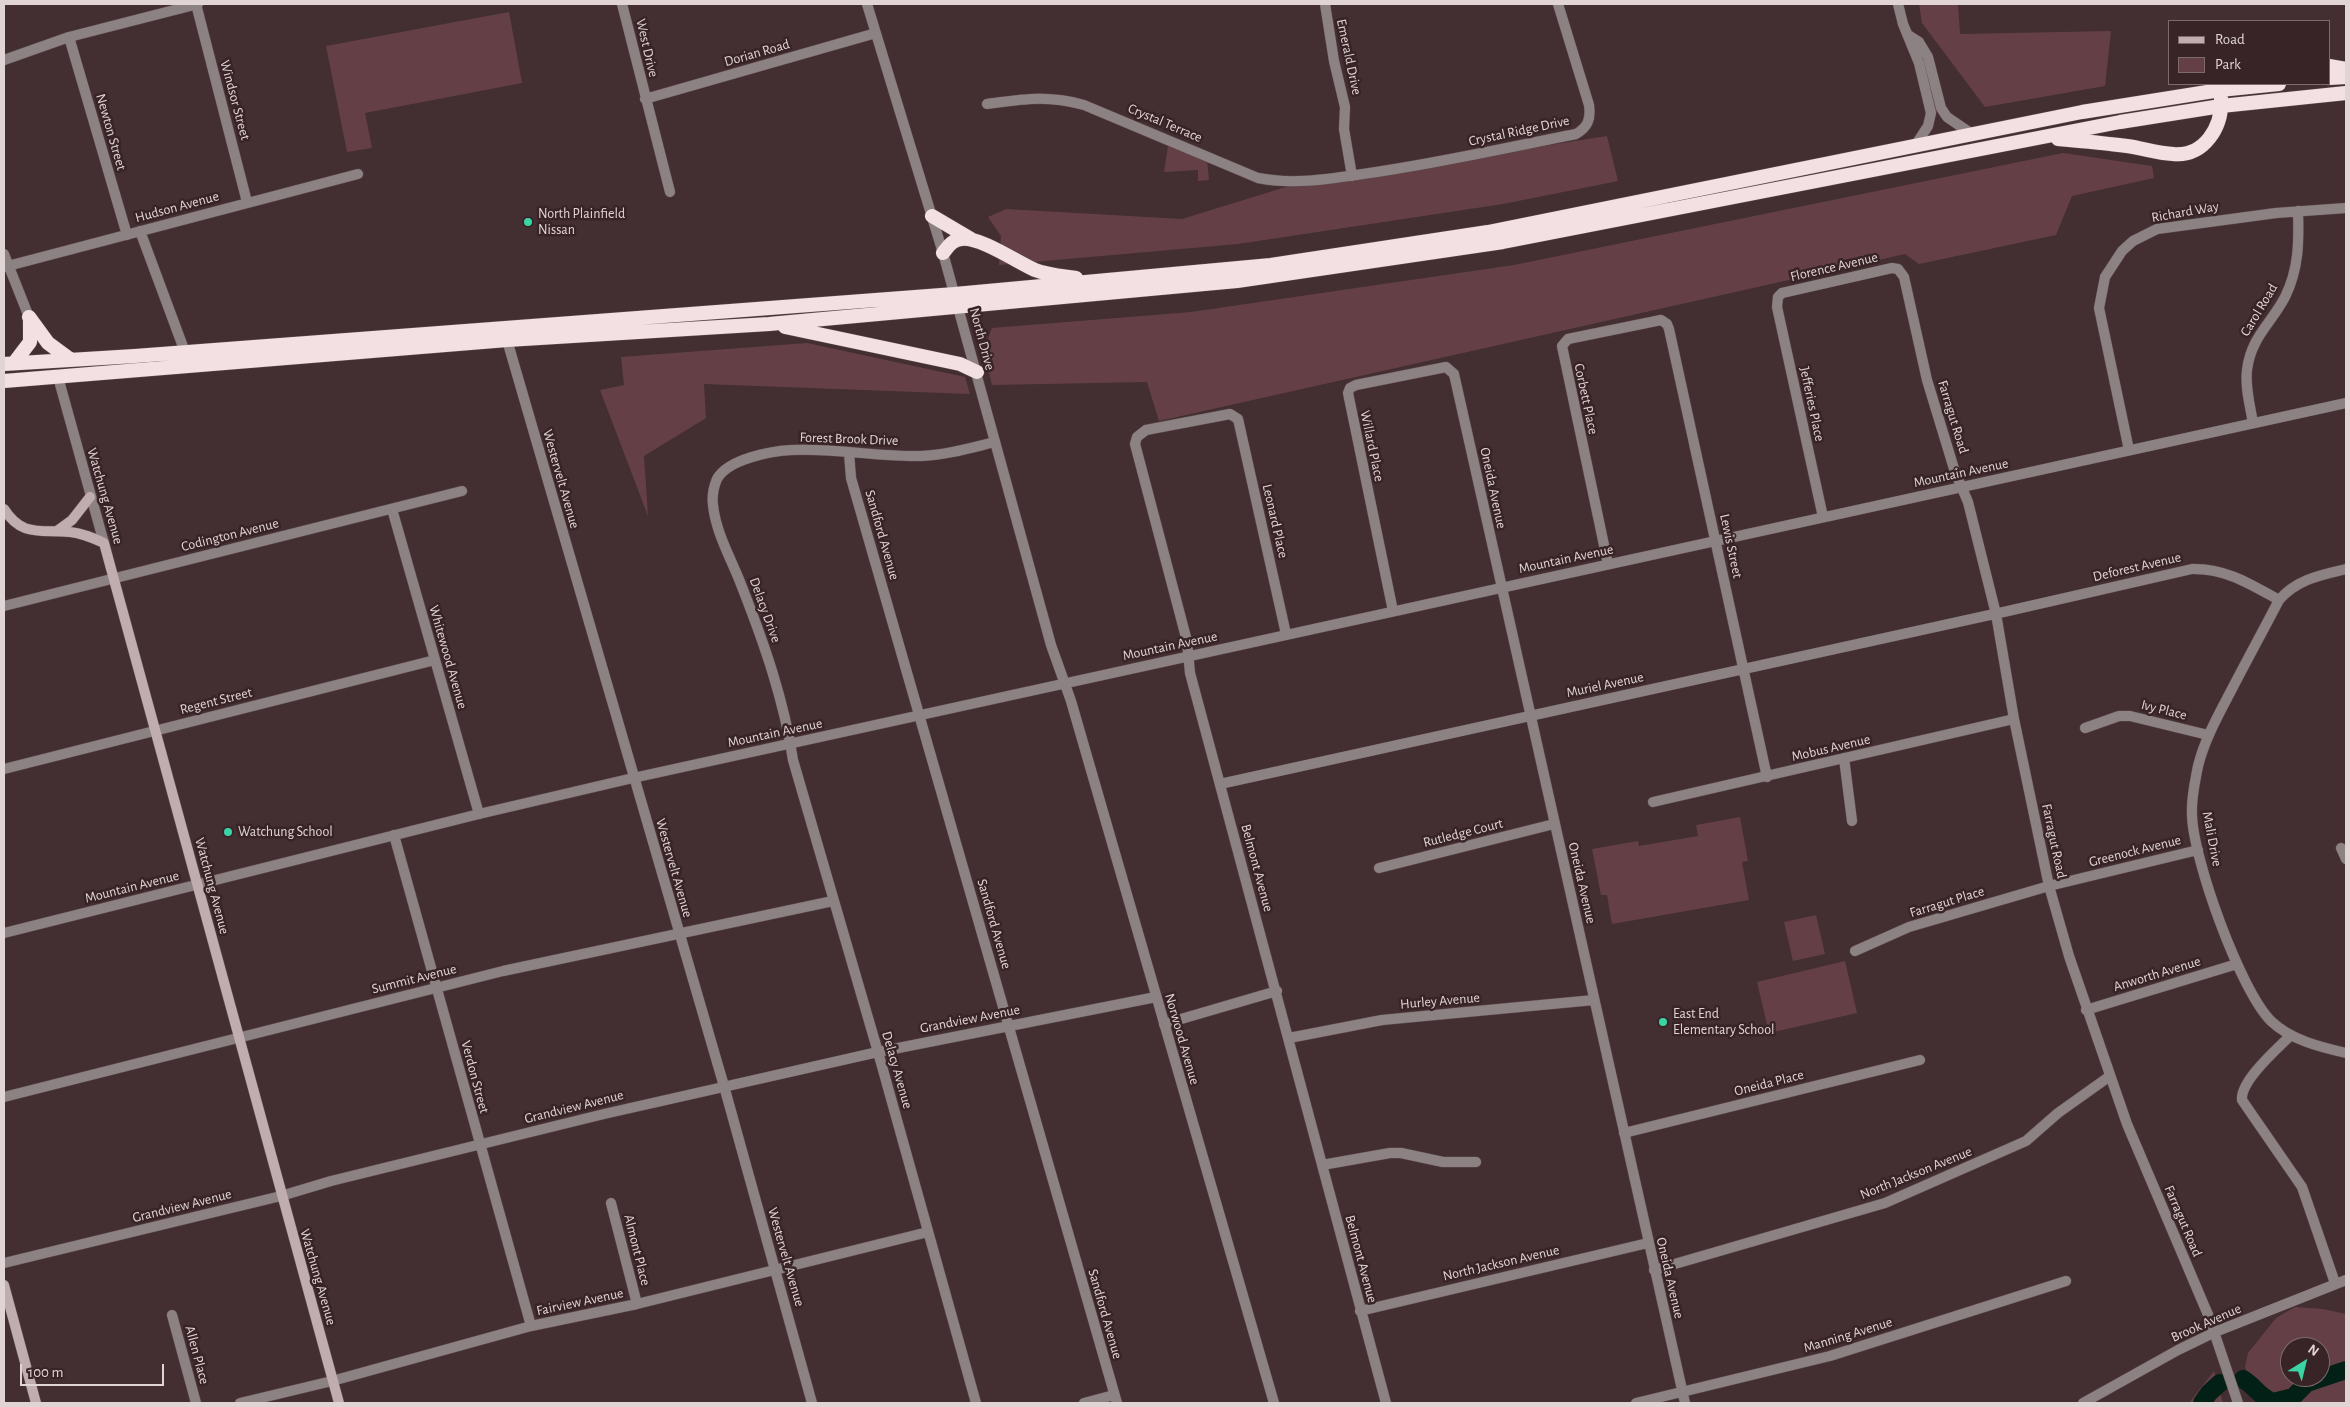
<!DOCTYPE html>
<html>
<head>
<meta charset="utf-8">
<style>
  body { margin:0 }
  #map { position:relative; width:2350px; height:1407px; overflow:hidden; background:#432e31; font-family:"Alegreya Sans",sans-serif }
  canvas { display:block }
  .frame { position:absolute; inset:0; border:5px solid #e1d4d5; pointer-events:none }
  .legend { position:absolute; left:2168px; top:20px; width:162px; height:65px; box-sizing:border-box; background:#382427; border:1px solid #7c6a6d; margin:0; padding:6px 9px; list-style:none; font-size:15px; color:#e1d4d5 }
  .legend li { display:flex; align-items:center; gap:10px; height:25px }
  .legend b { width:25px; border:1px solid #7c6a6d }
  .north { position:absolute; left:2280px; top:1337px; width:50px; height:50px; box-sizing:border-box; background:#382427; border:1px solid #7c6a6d; border-radius:50%; rotate:36deg; font-size:14px; font-weight:700; line-height:20px; text-align:center; color:#e1d4d5 }
  .north::after { content:''; display:block; margin:auto; width:18px; height:22px; background:#3bd4a4; clip-path:polygon(50% 0,100% 100%,50% 72%,0 100%) }
  .scale { position:absolute; left:20px; top:1364px; width:144px; height:22px; box-sizing:border-box; border:2px solid #e1d4d5; border-top:0; padding-left:6px; font-size:15px; line-height:18px; white-space:nowrap; color:#e1d4d5; -webkit-text-stroke:4px #382427; paint-order:stroke }
</style>
</head>
<body>
<div id="map">
<canvas width="2350" height="1407"></canvas>
<div class="frame"></div>
<ul class="legend">
<li><b style="height:6px;background:#bfadaf"></b>Road</li>
<li><b style="height:14px;background:#644046"></b>Park</li>
</ul>
<div class="north">N</div>
<div class="scale">100 m</div>
</div>
<script>
const c = document.querySelector('canvas').getContext('2d');
c.lineJoin = 'round';
function fill(path, color) {
  c.fillStyle = color;
  c.fill(path, 'evenodd');
}
function strokePath(path, color, width, dash) {
  c.strokeStyle = color;
  c.lineWidth = width;
  c.lineCap = dash ? 'butt' : 'round';
  c.setLineDash(dash || []);
  c.stroke(path);
}
function write(font, color, halo, rows, align = 'center') {
  c.font = font + ' "Alegreya Sans",sans-serif';
  c.lineWidth = 5;
  c.setLineDash([]);
  c.textBaseline = 'middle';
  c.strokeStyle = halo;
  c.fillStyle = color;
  for (const [text, x, y, turn = 0] of rows) {
    c.save();
    c.translate(x, y);
    c.rotate((+turn || 0) * Math.PI / 180);
    c.textAlign = isNaN(turn) ? turn : align;
    if (halo) c.strokeText(text, 0, 0);
    c.fillText(text, 0, 0);
    c.restore();
  }
}
const green = new Path2D(`
  M 1919,4 L 1958,4 L 1960,34 L 2111,31 L 2105,86 L 1985,107 L 1922,23 Z
  M 509,12 L 522,83 L 365,113 L 372,148 L 347,152 L 326,46 Z
  M 1607,136 L 1618,181 L 1503,204 L 1238,244 L 999,265 L 1001,236 L 988,217 L 1006,209 L 1182,219 L 1289,186 Z
  M 1168,146 L 1207,160 L 1209,180 L 1198,181 L 1198,170 L 1164,172 Z
  M 2063,153 L 2152,166 L 2154,178 L 2072,196 L 2056,235 L 1919,264 L 1905,254 L 1159,421 L 1147,382 L 992,385 C 987,361 982,351 992,328 L 1191,312 L 1514,265 Z
  M 807,343 L 965,377 L 970,394 L 704,384 L 706,418 L 644,456 L 648,516 L 600,390 L 624,385 L 621,357 Z
  M 1740,817 L 1748,861 L 1742,862 L 1749,900 L 1612,924 L 1607,895 L 1601,895 L 1592,849 L 1638,841 L 1639,846 L 1698,836 L 1696,825 Z
  M 1816,915 L 1825,954 L 1793,961 L 1784,922 Z
  M 1845,961 L 1857,1013 L 1769,1033 L 1757,982 Z
  M 2295,1307 L 2323,1309 L 2346,1314 L 2346,1403 L 2259,1403 L 2245,1367 L 2248,1353 L 2276,1318 ZM 2290,1347 L 2320,1347 L 2320,1377 L 2290,1377 Z
  M 2214,1371 L 2223,1403 L 2189,1403 Z`);
const river = new Path2D(`
  M 2243,1379 C 2256,1387 2258,1396 2273,1402 L 2293,1397 L 2307,1383 L 2346,1370
  M 2202,1403 L 2209,1393 L 2220,1383`);
const minor = new Path2D(`
  M 196,4 L 247,202
  M 622,4 L 670,192
  M 867,4 L 943,253
  M 1325,4 L 1334,61 L 1345,107 L 1344,129 L 1352,176
  M 1898,4 L 1903,24 L 1919,63 L 1931,113 L 1928,126 L 1915,146
  M 1908,35 L 1919,42 L 1928,57 L 1941,108 L 1947,117 L 1972,134
  M 69,37 L 127,235
  M 4,60 L 69,37 L 198,4
  M 645,99 L 876,33
  M 987,104 C 1025,99 1047,95 1084,105 L 1258,178 C 1294,185 1328,179 1363,174 C 1435,164 1505,148 1576,134 C 1588,127 1591,119 1589,105 L 1558,4
  M 140,231 L 185,352
  M 4,267 L 358,174
  M 507,340 L 724,1086 L 812,1403
  M 2253,423 C 2250,405 2245,388 2247,370 C 2251,337 2271,324 2285,297 C 2299,269 2299,241 2298,211
  M 2129,450 L 2099,308 L 2105,277 L 2122,251 L 2133,241 L 2157,229 L 2276,213 L 2346,208
  M 849,453 L 851,478 L 1117,1403
  M 392,509 L 479,814
  M 1823,517 L 1777,307 L 1778,297 L 1782,293 L 1892,268 L 1898,269 L 1904,277 L 1927,380 L 1955,472 L 1968,502 L 1996,614 L 2014,719 L 2049,886 L 2069,956 L 2127,1124 L 2209,1317 L 2238,1403
  M 1608,564 L 1562,346 L 1568,339 L 1661,320 L 1667,324 L 1669,329 L 1767,777
  M 2346,569 C 2321,575 2297,579 2279,600 C 2264,629 2248,658 2233,687 C 2220,712 2205,738 2198,766 C 2195,782 2191,798 2192,815 C 2193,859 2240,990 2271,1021 C 2291,1040 2320,1047 2346,1053
  M 4,606 L 462,491
  M 1393,611 L 1348,393 L 1350,388 L 1356,385 L 1446,367 L 1454,374 L 1685,1403
  M 1286,634 L 1238,419 L 1230,414 L 1146,430 L 1137,437 L 1135,444 L 1187,641 L 1190,673 L 1386,1403
  M 2085,728 L 2119,716 L 2130,716 L 2208,735
  M 1844,758 L 1852,821
  M 4,769 L 435,660
  M 1220,784 L 2008,611 L 2192,569 C 2225,568 2250,584 2279,600
  M 1653,802 L 2014,719
  M 394,835 L 531,1326
  M 2341,848 L 2346,859
  M 1379,868 L 1554,824
  M 1855,951 L 1909,927 L 2049,886 L 2198,850
  M 2086,1010 L 2237,964
  M 1164,1024 L 1277,991
  M 2291,1035 C 2277,1049 2240,1081 2242,1100 L 2302,1187 L 2335,1283
  M 1289,1038 L 1382,1020 L 1594,1000
  M 4,1097 L 503,971 L 833,901
  M 1624,1133 L 1920,1060
  M 1322,1165 L 1390,1153 L 1401,1153 L 1443,1162 L 1476,1162
  M 611,1203 L 637,1304
  M 4,1263 L 281,1196 L 331,1181 L 604,1114 L 878,1052 L 1156,997
  M 1654,1270 L 1885,1203 L 2026,1141 L 2058,1113 L 2110,1076
  M 1360,1311 L 1648,1243
  M 172,1315 L 196,1403
  M 240,1403 L 332,1381 L 531,1326 L 637,1304 L 928,1232
  M 976,1403 L 878,1052 L 793,760 C 784,700 764,643 742,587 C 732,560 716,534 713,505 C 712,497 714,486 717,479 C 728,459 771,451 792,450 C 835,448 878,457 921,456 C 946,455 970,448 995,442
  M 1084,1403 L 1114,1395
  M 1636,1403 L 1830,1356 L 2066,1281
  M 2083,1403 L 2178,1350 L 2215,1332 L 2346,1280`);
const tertiary = new Path2D(`
  M 943,253 L 1051,645 L 1071,701 L 1274,1403
  M 4,254 L 29,317
  M 58,377 L 104,543
  M 4,933 L 479,814 L 633,778 L 2346,403`);
const secondary = new Path2D(`
  M 4,509 C 22,538 42,529 70,532 C 82,533 93,538 104,543 L 339,1403
  M 57,531 L 72,520 L 90,497
  M 4,1285 L 36,1403`);
const trunk = new Path2D(`
  M 2329,66 L 2346,69
  M 2329,78 L 2346,77
  M 2058,139 C 2081,141 2104,143 2127,146 C 2142,148 2157,153 2173,154 C 2204,157 2223,127 2221,98
  M 932,216 L 971,239
  M 943,253 C 948,247 952,240 961,239 C 979,236 1017,262 1035,270 C 1048,275 1063,276 1076,278
  M 29,317 L 48,343 L 71,360
  M 785,327 L 960,364 L 977,372
  M 14,363 L 30,342 L 30,320
  M 4,364 L 135,356 L 955,294 L 1271,265 L 1488,232 L 2082,112 L 2220,90 L 2279,84
  M 4,381 L 507,340 L 769,324 L 1237,281 L 1503,242 L 2120,122 L 2221,106 L 2346,93`);
const markers = [
  [528,222,5,"#3bd4a4"],
  [228,832,5,"#3bd4a4"],
  [1663,1022,5,"#3bd4a4"]
];
const streetNames = [
  ["West Drive",647,48,77],
  ["Dorian Road",757,53,-16],
  ["Emerald Drive",1349,57,78],
  ["Windsor Street",235,100,75],
  ["Crystal Terrace",1165,123,23],
  ["Crystal Ridge Drive",1519,131,-12],
  ["Newton Street",111,132,74],
  ["Hudson Avenue",177,207,-15],
  ["Richard Way",2185,212,-10],
  ["Florence Avenue",1834,267,-13],
  ["Carol Road",2259,310,-59],
  ["North Drive",982,339,75],
  ["Corbett Place",1586,399,78],
  ["Jefferies Place",1812,404,78],
  ["Farragut Road",1953,417,73],
  ["Forest Brook Drive",849,439,2],
  ["Willard Place",1372,446,78],
  ["Mountain Avenue",1961,473,-12],
  ["Westervelt Avenue",561,479,74],
  ["Oneida Avenue",1493,488,78],
  ["Watchung Avenue",105,496,74],
  ["Leonard Place",1275,521,77],
  ["Codington Avenue",230,535,-14],
  ["Sandford Avenue",882,535,74],
  ["Lewis Street",1731,546,78],
  ["Mountain Avenue",1566,559,-12],
  ["Deforest Avenue",2137,567,-13],
  ["Delacy Drive",765,610,70],
  ["Mountain Avenue",1170,646,-12],
  ["Whitewood Avenue",448,657,74],
  ["Muriel Avenue",1605,685,-12],
  ["Regent Street",216,701,-14],
  ["Ivy Place",2164,710,14],
  ["Mountain Avenue",775,733,-12],
  ["Mobus Avenue",1831,748,-13],
  ["Rutledge Court",1463,833,-14],
  ["Mali Drive",2212,839,79],
  ["Farragut Road",2054,841,78],
  ["Greenock Avenue",2135,851,-14],
  ["Westervelt Avenue",674,868,74],
  ["Belmont Avenue",1257,868,75],
  ["Oneida Avenue",1582,883,77],
  ["Watchung Avenue",212,886,75],
  ["Mountain Avenue",132,887,-14],
  ["Farragut Place",1947,902,-17],
  ["Sandford Avenue",994,924,74],
  ["Anworth Avenue",2157,974,-17],
  ["Summit Avenue",414,979,-14],
  ["Hurley Avenue",1440,1001,-5],
  ["Grandview Avenue",970,1019,-11],
  ["Norwood Avenue",1182,1039,74],
  ["Delacy Avenue",897,1070,74],
  ["Verdon Street",475,1077,75],
  ["Oneida Place",1769,1083,-14],
  ["Grandview Avenue",574,1107,-14],
  ["North Jackson Avenue",1916,1173,-22],
  ["Grandview Avenue",182,1206,-14],
  ["Farragut Road",2183,1221,67],
  ["Almont Place",637,1250,76],
  ["Westervelt Avenue",786,1257,74],
  ["Belmont Avenue",1361,1259,75],
  ["North Jackson Avenue",1501,1263,-13],
  ["Watchung Avenue",318,1277,74],
  ["Oneida Avenue",1670,1278,77],
  ["Fairview Avenue",580,1302,-12],
  ["Sandford Avenue",1105,1314,74],
  ["Brook Avenue",2206,1323,-24],
  ["Manning Avenue",1848,1335,-17],
  ["Allen Place",197,1355,75]
];
const poiNames = [
  ["North Plainfield",538,214],
  ["Nissan",538,230],
  ["Watchung School",238,832],
  ["East End",1673,1014],
  ["Elementary School",1673,1030]
];
fill(green, '#644046');
strokePath(river, '#022016', 18);
strokePath(minor, '#5f4c4f', 11);
strokePath(tertiary, '#5f4c4f', 11);
strokePath(secondary, '#5f4c4f', 11);
strokePath(trunk, '#5f4c4f', 15);
strokePath(minor, '#8d8283', 10);
strokePath(tertiary, '#8d8283', 10);
strokePath(secondary, '#bfadaf', 10);
strokePath(trunk, '#f2e0e2', 14);
for (const [x, y, r, color] of markers) {
  const dot = new Path2D();
  dot.arc(x, y, r, 0, 2 * Math.PI);
  c.fillStyle = color;
  c.fill(dot);
  strokePath(dot, '#382427', 2);
}
write('14px', '#e1d4d5', '#382427', streetNames);
write('14px', '#e1d4d5', '#382427', poiNames, 'left');
</script>
</body>
</html>
